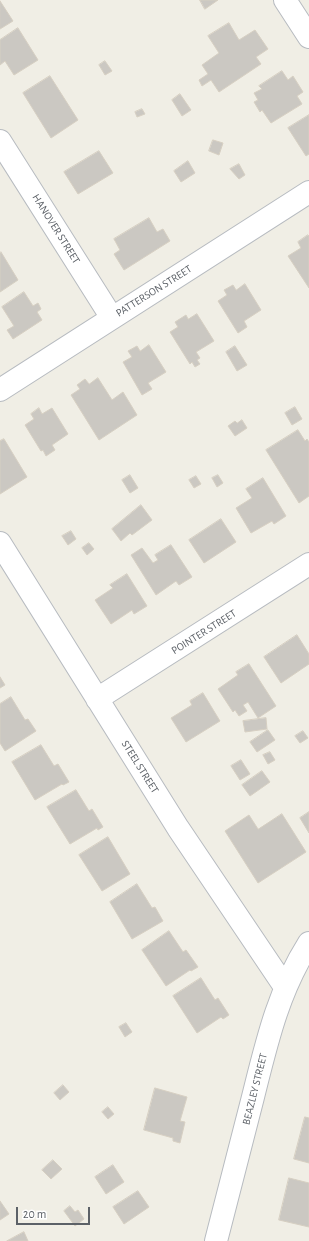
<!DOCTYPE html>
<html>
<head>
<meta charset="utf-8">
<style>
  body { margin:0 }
  #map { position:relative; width:309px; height:1241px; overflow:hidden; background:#f0eee5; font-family:"Alegreya Sans",sans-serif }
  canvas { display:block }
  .scale { position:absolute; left:16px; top:1207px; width:74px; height:18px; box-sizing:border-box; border:2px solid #5c6167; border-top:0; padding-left:5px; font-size:12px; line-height:14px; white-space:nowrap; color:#5c6167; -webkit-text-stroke:3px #fff; paint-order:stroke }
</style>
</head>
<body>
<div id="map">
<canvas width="309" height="1241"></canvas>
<div class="scale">20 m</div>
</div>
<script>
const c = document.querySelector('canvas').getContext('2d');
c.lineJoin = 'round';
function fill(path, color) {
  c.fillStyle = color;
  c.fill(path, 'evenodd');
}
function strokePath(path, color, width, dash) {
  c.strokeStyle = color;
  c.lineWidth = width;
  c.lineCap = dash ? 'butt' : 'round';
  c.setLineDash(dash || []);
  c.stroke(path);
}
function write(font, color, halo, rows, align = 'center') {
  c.font = font + ' "Alegreya Sans",sans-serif';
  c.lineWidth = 3;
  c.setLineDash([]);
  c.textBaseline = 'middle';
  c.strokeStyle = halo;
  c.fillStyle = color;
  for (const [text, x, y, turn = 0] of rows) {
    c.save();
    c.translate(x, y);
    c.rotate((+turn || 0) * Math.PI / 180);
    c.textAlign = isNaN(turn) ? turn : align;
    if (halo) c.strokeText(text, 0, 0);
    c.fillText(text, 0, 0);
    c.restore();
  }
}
const building = new Path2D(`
  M 200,0 L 218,0 L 205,9 Z
  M 0,1 L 13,21 L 0,29 Z
  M 229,23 L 239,40 L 255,30 L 268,49 L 256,57 L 261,64 L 219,92 L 211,80 L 202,86 L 199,80 L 208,74 L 202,65 L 219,53 L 208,36 Z
  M 18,28 L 38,60 L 14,75 L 5,61 L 0,65 L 0,40 Z
  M 105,61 L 112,71 L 105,75 L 99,65 Z
  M 282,71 L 288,80 L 293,76 L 303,92 L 297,96 L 302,104 L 271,123 L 262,110 L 260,112 L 254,102 L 258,100 L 254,93 L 262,89 L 259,86 Z
  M 50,76 L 78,120 L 51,138 L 23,93 Z
  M 180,94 L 191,110 L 182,116 L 172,100 Z
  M 142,109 L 145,114 L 137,117 L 135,112 Z
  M 309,115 L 309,154 L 306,156 L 288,128 Z
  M 213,140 L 223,143 L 219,155 L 209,151 Z
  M 99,151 L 113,173 L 78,194 L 64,172 Z
  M 188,161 L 195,173 L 181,182 L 174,171 Z
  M 239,164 L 245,175 L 239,179 L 230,169 Z
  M 149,218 L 157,232 L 163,229 L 170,241 L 124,270 L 114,254 L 120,250 L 114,239 Z
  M 308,235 L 309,236 L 309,288 L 288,256 L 301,248 L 298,242 Z
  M 1,252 L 18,280 L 0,292 L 0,253 Z
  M 245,284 L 261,310 L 244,321 L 247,327 L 238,333 L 218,301 L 227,295 L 224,290 L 233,285 L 236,290 Z
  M 24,292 L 33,306 L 38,303 L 41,309 L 37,312 L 42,320 L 13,339 L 7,330 L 14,326 L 2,307 Z
  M 197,314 L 214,341 L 196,352 L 200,358 L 197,360 L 200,364 L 195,367 L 192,362 L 190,364 L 170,332 L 178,327 L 175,322 L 186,315 L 188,319 Z
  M 149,345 L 166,372 L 148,383 L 152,389 L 142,395 L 123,362 L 132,357 L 128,351 L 137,346 L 140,351 Z
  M 235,346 L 247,365 L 237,371 L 226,352 Z
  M 98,378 L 112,400 L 123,392 L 137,415 L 99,440 L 71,395 L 80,389 L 77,385 L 85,379 L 89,384 Z
  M 295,407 L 302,419 L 292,425 L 285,413 Z
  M 39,408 L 42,414 L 52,408 L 68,434 L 52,445 L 55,450 L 46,456 L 43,450 L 41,451 L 25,425 L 34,419 L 31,414 Z
  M 242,420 L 247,428 L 235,436 L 228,426 L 235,421 L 237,423 Z
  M 298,430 L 305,441 L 307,439 L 309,442 L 309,496 L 299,503 L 266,450 Z
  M 4,439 L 27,477 L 0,494 L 0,441 Z
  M 130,475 L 138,488 L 130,493 L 122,480 Z
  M 218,475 L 223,483 L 217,487 L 212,478 Z
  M 196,476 L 201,484 L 194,488 L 189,480 Z
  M 263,478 L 286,516 L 274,524 L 272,521 L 251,533 L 236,508 L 252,498 L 246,489 Z
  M 141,505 L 152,520 L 132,535 L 130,533 L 121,541 L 112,529 Z
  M 221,519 L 236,542 L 204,563 L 189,540 Z
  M 71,531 L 76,539 L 68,545 L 62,536 Z
  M 89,543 L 94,549 L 87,555 L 82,548 Z
  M 171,545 L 192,577 L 179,585 L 176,581 L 156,595 L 131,555 L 142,548 L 153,563 L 158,560 L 155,555 Z
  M 127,574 L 147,606 L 134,614 L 132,610 L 111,624 L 95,600 L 113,588 L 110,585 Z
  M 297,635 L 309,654 L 309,664 L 281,683 L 264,657 Z
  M 249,664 L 276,706 L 258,718 L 248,702 L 243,705 L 247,711 L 239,716 L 235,710 L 233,712 L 218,689 L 238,675 L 236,672 Z
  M 0,677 L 5,685 L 0,688 Z
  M 203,693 L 220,721 L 186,742 L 171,718 L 192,705 L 190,701 Z
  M 11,697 L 25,720 L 28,719 L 36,731 L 5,751 L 0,743 L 0,704 Z
  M 266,718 L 267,729 L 245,732 L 243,721 Z
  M 268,730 L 275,740 L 257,752 L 250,742 Z
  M 303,731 L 308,738 L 300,743 L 295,736 Z
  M 41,745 L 54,766 L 58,764 L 69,782 L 63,785 L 62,784 L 35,800 L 12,762 Z
  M 270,752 L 275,760 L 268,764 L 263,755 Z
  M 241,760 L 250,774 L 240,780 L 231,766 Z
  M 262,771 L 270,782 L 250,796 L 242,785 Z
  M 76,790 L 89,811 L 92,809 L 103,827 L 98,830 L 97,828 L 70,844 L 47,807 Z
  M 309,812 L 309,833 L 300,818 Z
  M 282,814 L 306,852 L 258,883 L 225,831 L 249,815 L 258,829 Z
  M 108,837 L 130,874 L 102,891 L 79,855 Z
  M 137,884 L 152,908 L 155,907 L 163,921 L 132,939 L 110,902 Z
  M 169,931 L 183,952 L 186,950 L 198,967 L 191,971 L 190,970 L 166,986 L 142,950 Z
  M 201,978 L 215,1000 L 218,998 L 229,1015 L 223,1019 L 221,1017 L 197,1033 L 173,996 Z
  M 126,1023 L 132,1032 L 125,1037 L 119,1027 Z
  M 63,1085 L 69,1092 L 60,1100 L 54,1093 Z
  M 155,1088 L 187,1097 L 180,1121 L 185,1122 L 180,1143 L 173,1141 L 173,1138 L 144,1130 Z
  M 108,1107 L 114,1114 L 108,1119 L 102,1112 Z
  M 305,1117 L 309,1118 L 309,1163 L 294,1159 Z
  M 53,1160 L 62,1169 L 51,1179 L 42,1170 Z
  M 113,1165 L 124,1182 L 106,1194 L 95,1177 Z
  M 289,1178 L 309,1183 L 309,1227 L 279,1220 Z
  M 138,1191 L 149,1207 L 124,1224 L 113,1207 Z
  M 0,1201 L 9,1214 L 0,1220 Z
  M 70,1206 L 75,1212 L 78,1210 L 84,1219 L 75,1226 L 64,1211 Z
  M 24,1232 L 28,1241 L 7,1241 Z`);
const minor = new Path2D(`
  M 285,0 L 309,37
  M 0,141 L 112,318
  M 0,390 L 309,192
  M 0,543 L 178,828 L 285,987
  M 97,699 L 309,564
  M 216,1241 C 228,1193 241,1145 253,1097 C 267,1041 278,992 309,943`);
const streetNames = [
  ["HANOVER STREET",56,229,58],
  ["PATTERSON STREET",154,291,-32],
  ["POINTER STREET",204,632,-32],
  ["STEEL STREET",140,767,58],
  ["BEAZLEY STREET",255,1089,-76]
];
fill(building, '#cbc8c2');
strokePath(building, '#d6cfc2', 1);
strokePath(minor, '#b7bbc0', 24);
strokePath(minor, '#fff', 22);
write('11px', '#5c6167', '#fff', streetNames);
</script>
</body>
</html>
